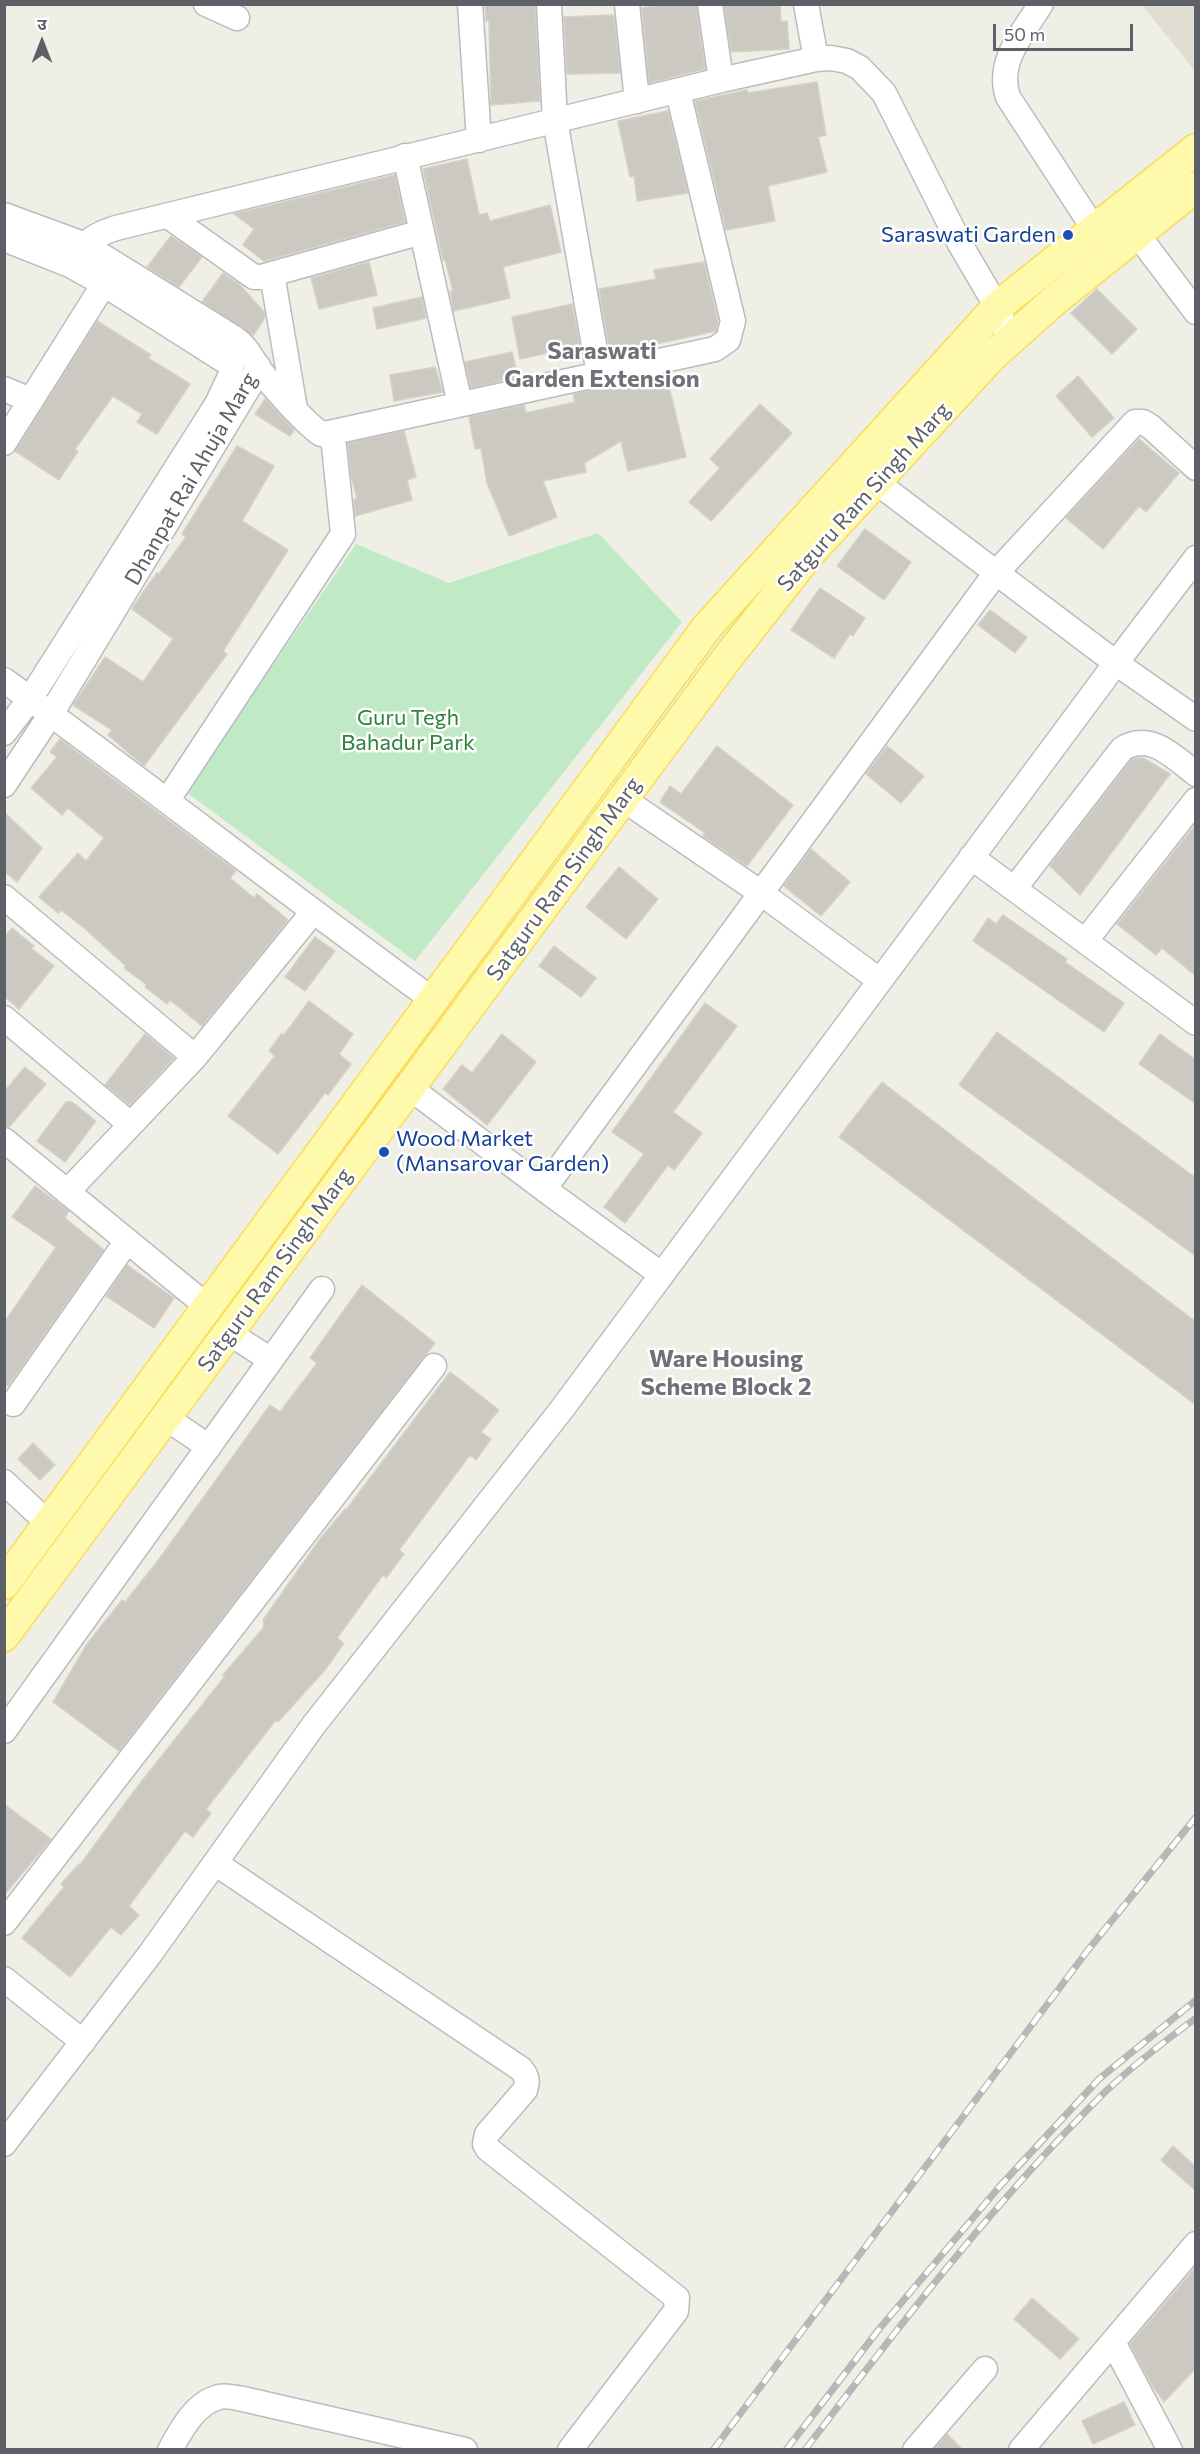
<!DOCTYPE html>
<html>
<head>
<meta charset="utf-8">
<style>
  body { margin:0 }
  #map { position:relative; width:1200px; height:2454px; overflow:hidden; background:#f0efe5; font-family:Commissioner,"Noto Sans Devanagari",sans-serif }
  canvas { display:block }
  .frame { position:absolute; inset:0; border:6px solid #5d6066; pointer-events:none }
  .north { position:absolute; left:12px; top:12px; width:60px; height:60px; -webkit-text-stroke:4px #fff; paint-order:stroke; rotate:0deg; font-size:16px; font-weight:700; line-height:24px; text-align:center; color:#5d6066 }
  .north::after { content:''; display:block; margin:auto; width:21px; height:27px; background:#5d6066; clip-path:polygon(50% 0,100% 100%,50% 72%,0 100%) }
  .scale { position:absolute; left:993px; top:24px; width:140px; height:27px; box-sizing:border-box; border:3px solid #5d6066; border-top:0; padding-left:8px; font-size:18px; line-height:21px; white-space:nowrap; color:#5d6066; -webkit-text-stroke:4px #fff; paint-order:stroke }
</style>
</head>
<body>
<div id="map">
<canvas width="1200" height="2454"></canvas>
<div class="frame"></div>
<div class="north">उ</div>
<div class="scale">50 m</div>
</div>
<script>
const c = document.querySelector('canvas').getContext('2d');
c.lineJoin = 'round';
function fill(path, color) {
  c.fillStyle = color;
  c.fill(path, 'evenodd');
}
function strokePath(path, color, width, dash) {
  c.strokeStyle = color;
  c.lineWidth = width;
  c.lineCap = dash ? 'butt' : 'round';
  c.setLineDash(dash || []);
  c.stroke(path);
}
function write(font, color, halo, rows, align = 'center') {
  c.font = font + ' Commissioner,sans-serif';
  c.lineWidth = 5;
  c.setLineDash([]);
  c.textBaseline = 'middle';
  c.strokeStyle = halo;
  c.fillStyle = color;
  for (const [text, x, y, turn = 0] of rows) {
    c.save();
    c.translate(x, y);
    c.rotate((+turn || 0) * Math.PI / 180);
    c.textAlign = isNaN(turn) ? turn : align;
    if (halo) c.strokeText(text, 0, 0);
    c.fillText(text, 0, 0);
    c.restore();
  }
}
const education = new Path2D(`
  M 1142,5 L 1195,5 L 1195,71 Z`);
const green = new Path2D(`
  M 598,533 L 682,622 L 415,961 L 186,792 L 356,544 L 449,583 Z`);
const building = new Path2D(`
  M 485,4 L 535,4 L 540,101 L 491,105 L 489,21 L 486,21 Z
  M 669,4 L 696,4 L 705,69 L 649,83 L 642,8 Z
  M 724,4 L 780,4 L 781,22 L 787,21 L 789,49 L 731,52 Z
  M 614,15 L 620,73 L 567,74 L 564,17 Z
  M 817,82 L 826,135 L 818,137 L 827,172 L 768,186 L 775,221 L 726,230 L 695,101 L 747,90 L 748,93 Z
  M 668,111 L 688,193 L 637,201 L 634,176 L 630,177 L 618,121 Z
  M 467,159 L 479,215 L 487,213 L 490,221 L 550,205 L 561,252 L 503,267 L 510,298 L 454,311 L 450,291 L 453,291 L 445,259 L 443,260 L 423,169 Z
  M 395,175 L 405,222 L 264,261 L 243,245 L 254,229 L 234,214 Z
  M 171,236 L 202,257 L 179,287 L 147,267 Z
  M 369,262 L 377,295 L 319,309 L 311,278 Z
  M 704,262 L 718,321 L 716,331 L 610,354 L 599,289 L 656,279 L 654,270 Z
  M 223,273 L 239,284 L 264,312 L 265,317 L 253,336 L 202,302 Z
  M 1097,289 L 1137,329 L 1112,354 L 1071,313 Z
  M 422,297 L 426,318 L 377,329 L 373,308 Z
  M 572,304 L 580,346 L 520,359 L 512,317 Z
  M 97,321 L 151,355 L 148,358 L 190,384 L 157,434 L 137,422 L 142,414 L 113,396 L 75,449 L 78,451 L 59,480 L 15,451 Z
  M 512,352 L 518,377 L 471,388 L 465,362 Z
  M 435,367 L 443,392 L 394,401 L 390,375 Z
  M 666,374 L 686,457 L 628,471 L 621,441 L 584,463 L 586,472 L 543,481 L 557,517 L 509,536 L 487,483 L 481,448 L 475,449 L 469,417 L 524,405 L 526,413 L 575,402 L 573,394 Z
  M 1078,376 L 1114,418 L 1092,437 L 1056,396 Z
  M 265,399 L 294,430 L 290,436 L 255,414 Z
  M 760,404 L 792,433 L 711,521 L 689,502 L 720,468 L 710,459 Z
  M 404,431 L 416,477 L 407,480 L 412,500 L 355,516 L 354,499 L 357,498 L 351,476 L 348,443 Z
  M 1139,439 L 1179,473 L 1146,512 L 1139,506 L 1103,549 L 1066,518 Z
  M 237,446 L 274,466 L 242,521 L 288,550 L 223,651 L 227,654 L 144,766 L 108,735 L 112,730 L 73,705 L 105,657 L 143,682 L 173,639 L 132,609 L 146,588 L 157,573 L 159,574 L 186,537 L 182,534 Z
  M 865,529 L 911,562 L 884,600 L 837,566 Z
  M 820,588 L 865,618 L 853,636 L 850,634 L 834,658 L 791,630 Z
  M 990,610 L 1027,637 L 1015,653 L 978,625 Z
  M 60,739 L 236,871 L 230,878 L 254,898 L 257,894 L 288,920 L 202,1026 L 170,1000 L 167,1004 L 145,987 L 147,985 L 124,968 L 126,966 L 83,927 L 61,910 L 58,913 L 39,897 L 78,853 L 86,861 L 104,838 L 68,808 L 62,815 L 31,788 L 57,757 L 50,752 Z
  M 717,746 L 793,805 L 747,866 L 703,836 L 705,833 L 660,802 L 670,786 L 681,794 Z
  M 887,746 L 924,776 L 901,803 L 866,774 Z
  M 1136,758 L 1143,758 L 1170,774 L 1080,895 L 1050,866 L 1131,760 Z
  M 4,812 L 42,848 L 17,882 L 4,871 Z
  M 1196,824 L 1196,976 L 1162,948 L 1156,955 L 1117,924 Z
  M 811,849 L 850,882 L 821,916 L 784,886 Z
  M 619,867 L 658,899 L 626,939 L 586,907 Z
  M 1003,915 L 1067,959 L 1065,962 L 1124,1003 L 1104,1032 L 973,941 L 988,918 L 996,924 Z
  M 12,928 L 34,946 L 31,948 L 54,966 L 19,1009 L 4,996 L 4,937 Z
  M 315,937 L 335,951 L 305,991 L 285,977 Z
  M 554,946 L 596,978 L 581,997 L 539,966 Z
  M 309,1001 L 353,1034 L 339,1054 L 351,1064 L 328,1095 L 325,1093 L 278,1154 L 228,1116 L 275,1056 L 269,1051 L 282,1033 L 284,1035 Z
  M 705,1003 L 737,1026 L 673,1112 L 702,1133 L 674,1170 L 668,1165 L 625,1223 L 604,1207 L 644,1154 L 612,1132 Z
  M 997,1032 L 1196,1178 L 1196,1256 L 959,1085 Z
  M 145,1034 L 174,1058 L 130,1105 L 105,1085 Z
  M 502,1034 L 536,1062 L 487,1125 L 443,1089 L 462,1065 L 472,1073 Z
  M 1160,1034 L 1196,1060 L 1196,1104 L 1139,1064 Z
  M 25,1067 L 46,1084 L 9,1127 L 4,1126 L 4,1092 Z
  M 882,1082 L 1196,1322 L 1196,1405 L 839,1137 Z
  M 66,1102 L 72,1102 L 96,1121 L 65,1162 L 37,1141 Z
  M 35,1186 L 69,1211 L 65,1218 L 104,1250 L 8,1386 L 4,1383 L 4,1323 L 56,1247 L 12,1217 Z
  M 127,1265 L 174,1298 L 154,1328 L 106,1296 Z
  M 362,1285 L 435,1343 L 119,1751 L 53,1702 L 87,1644 L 122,1600 L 125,1602 L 157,1562 L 270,1405 L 280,1412 L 317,1363 L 310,1358 Z
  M 450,1372 L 499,1410 L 481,1432 L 491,1439 L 476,1460 L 470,1455 L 399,1550 L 404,1554 L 386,1578 L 383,1575 L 337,1638 L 344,1643 L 325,1670 L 278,1722 L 276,1720 L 206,1809 L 211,1813 L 193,1837 L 185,1831 L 129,1906 L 139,1915 L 121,1935 L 111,1927 L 70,1977 L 22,1938 L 64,1887 L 61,1884 L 79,1864 L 80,1865 L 134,1791 L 225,1676 L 223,1675 L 264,1627 L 263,1620 L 320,1539 L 345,1509 L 346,1510 Z
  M 33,1443 L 55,1465 L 40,1480 L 18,1459 Z
  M 4,1804 L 51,1839 L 4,1895 Z
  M 1173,2146 L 1196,2167 L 1196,2191 L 1161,2160 Z
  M 1196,2267 L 1196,2368 L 1164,2402 L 1152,2385 L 1130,2344 Z
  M 1032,2298 L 1079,2339 L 1060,2359 L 1014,2319 Z
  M 1124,2402 L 1135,2425 L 1093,2444 L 1082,2421 Z
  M 947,2434 L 963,2450 L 934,2450 Z`);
const minor = new Path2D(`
  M 206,4 L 237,18
  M 470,4 L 479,140
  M 549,4 L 555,120 L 599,374
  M 627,4 L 637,101
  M 710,4 L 721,80
  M 806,4 L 816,59
  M 1041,4 C 1023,33 996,62 1008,97 L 1094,229
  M 405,156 L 460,404
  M 4,215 L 83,244 L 234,338 C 246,346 250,355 257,366 C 268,382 306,424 321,434 L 329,433 L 715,349 L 728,340 L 733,321 L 678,92
  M 168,216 L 254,277 L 261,277 L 422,232
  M 1137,234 L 1196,312
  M 4,239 L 70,265 L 104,284 L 230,364 L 232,372 L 217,404 L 30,699 L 4,733
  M 70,265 C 84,243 91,236 116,228 L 721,80 L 816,59 L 831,58 L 847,61 L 860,68 L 884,93 L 960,244 L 997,307 L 1010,340
  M 272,274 L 295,409
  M 4,389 L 30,400
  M 4,443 L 104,284
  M 1196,558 L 1116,663 L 1196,719
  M 4,680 C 149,785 289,895 433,1000
  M 4,785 L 51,714 L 253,380 L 258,366
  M 623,799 L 761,893 L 879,980
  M 167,801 L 343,534 L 334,446 L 329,433
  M 971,857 L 1196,1023
  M 1014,889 L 1122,749 C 1150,731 1174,757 1196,774
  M 4,897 L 195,1057
  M 1086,940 L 1196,800
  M 4,1018 L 130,1124
  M 410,1088 L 544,1189 L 995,574 L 1135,422 L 1143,422 L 1151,427 L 1196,468
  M 4,1140 L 208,1307
  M 544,1189 L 662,1275
  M 67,1192 L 195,1057 L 313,912
  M 229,1333 L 271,1360
  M 13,1404 L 127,1241
  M 166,1418 L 209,1447
  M 4,1482 L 49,1524
  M 4,1731 L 322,1289
  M 215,1863 L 521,2069 C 527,2076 528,2081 525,2090 L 487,2134 L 485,2144 L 488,2149 L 677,2298 L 676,2311 L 570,2450
  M 4,1923 L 434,1366
  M 4,1979 L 83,2042
  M 4,2144 L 150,1954 L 313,1726 L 562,1409 L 1116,663 L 876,482 L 863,469
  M 1113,2342 L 1170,2450
  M 170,2450 C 181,2430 195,2403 219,2397 C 226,2395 236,2398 243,2399 L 465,2450
  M 915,2450 L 985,2369
  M 1021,2450 L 1196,2244`);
const major = new Path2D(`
  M 4,1584 L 707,627 L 997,307 L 1196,149
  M 4,1636 L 728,657 L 809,554 L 992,356 L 1056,299 L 1196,187`);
const rail = new Path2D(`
  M 713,2450 L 1088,1950 L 1196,1817
  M 786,2450 L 880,2328 L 1000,2186 L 1099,2079 L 1196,2000
  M 805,2450 C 898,2327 994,2202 1104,2093 C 1132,2066 1165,2041 1196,2018`);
const markers = [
  [1068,235,6,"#1a4fb4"],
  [384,1152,6,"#1a4fb4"]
];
const transitNames = [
  ["Saraswati Garden",1056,235],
  ["Wood Market",396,1139,"left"],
  ["(Mansarovar Garden)",396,1164,"left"]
];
const streetNames = [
  ["Dhanpat Rai Ahuja Marg",191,479,-60],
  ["Satguru Ram Singh Marg",864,497,-48],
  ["Satguru Ram Singh Marg",564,879,-54],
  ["Satguru Ram Singh Marg",275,1270,-54]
];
const parkNames = [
  ["Guru Tegh",408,718],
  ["Bahadur Park",408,743]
];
const neighbourhoodNames = [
  ["Saraswati",602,351],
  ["Garden Extension",602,379],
  ["Ware Housing",726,1359],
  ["Scheme Block 2",726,1387]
];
fill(education, '#e0ded3');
fill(green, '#c0e9c5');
fill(building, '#cbc9c2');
strokePath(building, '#d5d1c3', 1.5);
strokePath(minor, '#babcc1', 27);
strokePath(major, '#f9dc55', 33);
strokePath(minor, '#fff', 24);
strokePath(major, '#fffaab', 30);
strokePath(rail, '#b6b7b7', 7);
strokePath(rail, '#fff', 4.5, [14]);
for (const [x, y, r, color] of markers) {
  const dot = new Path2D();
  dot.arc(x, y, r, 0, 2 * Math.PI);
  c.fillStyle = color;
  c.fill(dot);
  strokePath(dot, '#fff', 2);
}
write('22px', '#164399', '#fff', transitNames, 'right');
write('22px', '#5d6066', '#fff', streetNames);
write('22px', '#30823c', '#fff', parkNames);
write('bold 24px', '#6e7278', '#fff', neighbourhoodNames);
</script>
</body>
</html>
